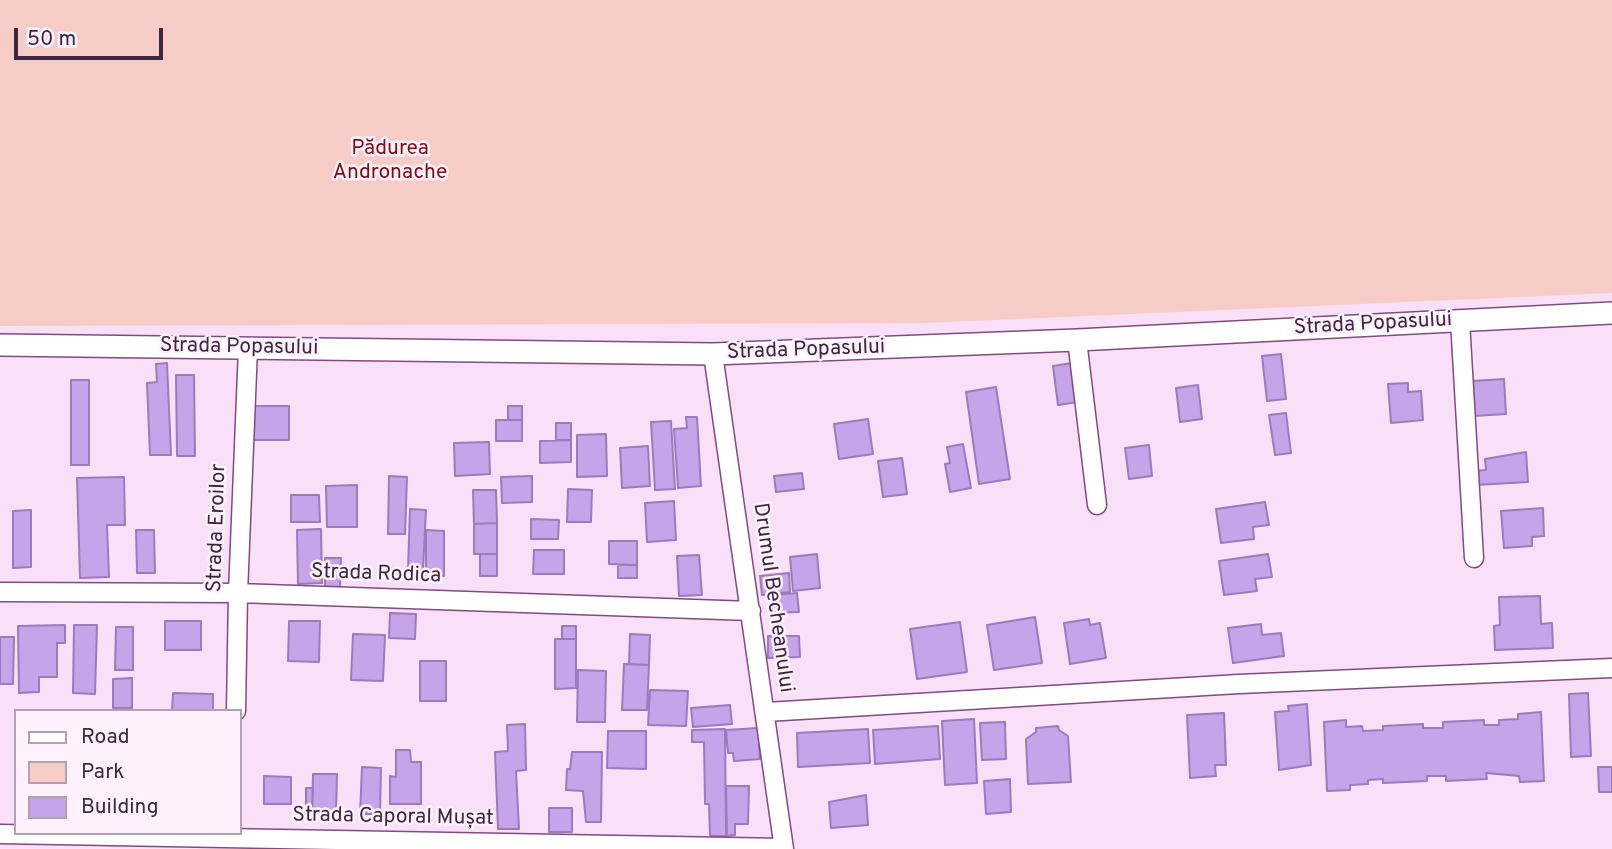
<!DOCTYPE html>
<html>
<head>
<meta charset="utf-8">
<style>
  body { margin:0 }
  #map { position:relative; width:1612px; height:849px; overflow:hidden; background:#f9e0f8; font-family:Overpass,sans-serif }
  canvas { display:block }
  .legend { position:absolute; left:14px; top:709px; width:228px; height:126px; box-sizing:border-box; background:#fff2fe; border:2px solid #b2a1b2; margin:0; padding:9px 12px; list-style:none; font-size:21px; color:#3f273f }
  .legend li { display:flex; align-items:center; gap:14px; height:35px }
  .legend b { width:35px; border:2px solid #b2a1b2 }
  .scale { position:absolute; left:14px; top:28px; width:149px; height:32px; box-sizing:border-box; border:4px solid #3f273f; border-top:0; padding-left:9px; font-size:21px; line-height:24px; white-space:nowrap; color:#3f273f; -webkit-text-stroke:5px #fff2fe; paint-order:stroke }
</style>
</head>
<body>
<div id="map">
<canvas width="1612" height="849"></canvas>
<ul class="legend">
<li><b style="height:9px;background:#fff"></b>Road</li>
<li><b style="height:19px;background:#f6ccc6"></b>Park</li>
<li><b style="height:19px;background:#c7a3e9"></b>Building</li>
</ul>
<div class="scale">50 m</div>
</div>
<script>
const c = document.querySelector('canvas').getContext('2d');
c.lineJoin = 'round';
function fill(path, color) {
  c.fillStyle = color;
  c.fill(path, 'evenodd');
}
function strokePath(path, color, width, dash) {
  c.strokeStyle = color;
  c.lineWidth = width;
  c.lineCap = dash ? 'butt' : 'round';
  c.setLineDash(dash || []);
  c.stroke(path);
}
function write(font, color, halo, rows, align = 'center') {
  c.font = font + ' Overpass,sans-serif';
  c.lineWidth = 5;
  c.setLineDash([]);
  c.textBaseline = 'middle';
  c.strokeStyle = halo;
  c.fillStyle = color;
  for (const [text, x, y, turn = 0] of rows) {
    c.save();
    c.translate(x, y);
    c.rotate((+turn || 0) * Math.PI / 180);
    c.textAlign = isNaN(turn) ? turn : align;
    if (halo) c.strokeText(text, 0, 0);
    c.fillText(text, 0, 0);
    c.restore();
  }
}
const green = new Path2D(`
  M 0,0 L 1612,0 L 1612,293 L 925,323 L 0,326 Z`);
const building = new Path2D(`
  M 1281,354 L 1286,399 L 1267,401 L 1262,356 Z
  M 167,363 L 171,455 L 150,455 L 147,383 L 157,382 L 156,364 Z
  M 1072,363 L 1078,402 L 1058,405 L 1053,366 Z
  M 176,375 L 194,375 L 195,456 L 177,456 Z
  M 1504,379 L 1506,414 L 1474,416 L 1472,381 Z
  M 71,380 L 89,380 L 89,465 L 71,465 Z
  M 1408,383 L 1408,392 L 1421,391 L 1423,420 L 1391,423 L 1388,384 Z
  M 1198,385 L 1202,419 L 1180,422 L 1176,388 Z
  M 996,387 L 1010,479 L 979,484 L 966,392 Z
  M 253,406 L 289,406 L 289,440 L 253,440 Z
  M 508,406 L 522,406 L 522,420 L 508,420 Z
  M 1286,413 L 1291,453 L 1275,455 L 1269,415 Z
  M 686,417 L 697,417 L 701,486 L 678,488 L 674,429 L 687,428 Z
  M 868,419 L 873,454 L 839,459 L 834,424 Z
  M 496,420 L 522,420 L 522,441 L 496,441 Z
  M 671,421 L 675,489 L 655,490 L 651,422 Z
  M 556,423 L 571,423 L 571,440 L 556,440 Z
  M 606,434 L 607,476 L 577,477 L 577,435 Z
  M 571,440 L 571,462 L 540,463 L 540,441 Z
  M 489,442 L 490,474 L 455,476 L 454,443 Z
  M 963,444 L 971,488 L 950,492 L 945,464 L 950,463 L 947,447 Z
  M 1149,445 L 1152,476 L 1129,479 L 1125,448 Z
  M 648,446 L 650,486 L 622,488 L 620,448 Z
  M 1526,452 L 1528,482 L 1476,485 L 1475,471 L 1486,470 L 1485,459 Z
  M 902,458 L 907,494 L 883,497 L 878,461 Z
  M 802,473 L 804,489 L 776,492 L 774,476 Z
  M 389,476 L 407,477 L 405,534 L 388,534 Z
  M 532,476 L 532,502 L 502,503 L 501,477 Z
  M 124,477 L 125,525 L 107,525 L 109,577 L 80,578 L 77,478 Z
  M 357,485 L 357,527 L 327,527 L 326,486 Z
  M 568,489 L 592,490 L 591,522 L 567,522 Z
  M 473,490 L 496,490 L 497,523 L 474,524 Z
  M 291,495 L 319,495 L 320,522 L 291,522 Z
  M 674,501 L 676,540 L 647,542 L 645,503 Z
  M 1265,502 L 1269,525 L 1253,527 L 1254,539 L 1221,543 L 1216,509 Z
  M 1543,508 L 1544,536 L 1532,537 L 1532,546 L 1504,548 L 1501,511 Z
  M 410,509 L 426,510 L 423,570 L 408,569 Z
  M 31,510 L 31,567 L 13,568 L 13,511 Z
  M 531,519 L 559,520 L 558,539 L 531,539 Z
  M 497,523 L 497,554 L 474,554 L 474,524 Z
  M 321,529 L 322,583 L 298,584 L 297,530 Z
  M 136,530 L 154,530 L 155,573 L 137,573 Z
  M 426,530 L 444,531 L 444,576 L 426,576 Z
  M 609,541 L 637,541 L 637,565 L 609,564 Z
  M 534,550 L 564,550 L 564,574 L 533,574 Z
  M 480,554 L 497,554 L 497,576 L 480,576 Z
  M 817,554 L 820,588 L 793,591 L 790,557 Z
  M 1268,554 L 1272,577 L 1255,579 L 1257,591 L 1224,595 L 1219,561 Z
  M 699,555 L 702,595 L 679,596 L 677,556 Z
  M 325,558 L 341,558 L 340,588 L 325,588 Z
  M 618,565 L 637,565 L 637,578 L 618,578 Z
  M 789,573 L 790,592 L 762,595 L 760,576 Z
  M 797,593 L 799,612 L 775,613 L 773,595 Z
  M 1540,596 L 1541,624 L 1552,623 L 1553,648 L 1495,650 L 1494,626 L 1500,625 L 1499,597 Z
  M 390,613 L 416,614 L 415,639 L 389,638 Z
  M 1035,617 L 1042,663 L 994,670 L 987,625 Z
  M 1089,619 L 1090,625 L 1100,623 L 1106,658 L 1070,664 L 1064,623 Z
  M 165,621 L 201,621 L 201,650 L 165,650 Z
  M 289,621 L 320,621 L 319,662 L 288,661 Z
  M 960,622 L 967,672 L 917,679 L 910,629 Z
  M 1261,624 L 1262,635 L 1281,633 L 1284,656 L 1233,663 L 1228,628 Z
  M 65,625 L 65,643 L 57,643 L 57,677 L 39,677 L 39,692 L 19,693 L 18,626 Z
  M 74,625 L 97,625 L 95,694 L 73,693 Z
  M 562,626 L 576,626 L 576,639 L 562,639 Z
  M 116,627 L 133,627 L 133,670 L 115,670 Z
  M 353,634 L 385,635 L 383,681 L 351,680 Z
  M 630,634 L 650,635 L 649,665 L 629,664 Z
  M 768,636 L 799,636 L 800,657 L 768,658 Z
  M 0,637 L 14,637 L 13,684 L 0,684 Z
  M 555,639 L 576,639 L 576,688 L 555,689 Z
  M 420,661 L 446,661 L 446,701 L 420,701 Z
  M 624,664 L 649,665 L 647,710 L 622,710 Z
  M 578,670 L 606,671 L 605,722 L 577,722 Z
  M 132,678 L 132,708 L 113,708 L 113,679 Z
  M 650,690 L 688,691 L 686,726 L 648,725 Z
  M 173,693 L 213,694 L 213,711 L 172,711 Z
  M 1588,693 L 1591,756 L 1571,757 L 1569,694 Z
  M 1307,704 L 1311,765 L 1279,770 L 1275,712 L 1289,711 L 1288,706 Z
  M 730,705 L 732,724 L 693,727 L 691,708 Z
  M 1541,712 L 1544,781 L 1520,782 L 1519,776 L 1486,773 L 1487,779 L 1446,781 L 1446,776 L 1427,776 L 1427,781 L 1383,783 L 1383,779 L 1368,780 L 1368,784 L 1350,785 L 1350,790 L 1327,791 L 1324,722 L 1346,720 L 1346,727 L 1362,726 L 1363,731 L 1383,730 L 1383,726 L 1423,724 L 1423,728 L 1443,728 L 1443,722 L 1484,720 L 1484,725 L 1499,725 L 1499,720 L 1518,719 L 1518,714 Z
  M 1224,713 L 1226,765 L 1215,765 L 1216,776 L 1190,778 L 1187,715 Z
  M 974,719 L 977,783 L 945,785 L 942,721 Z
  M 1005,722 L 1006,759 L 982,760 L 980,723 Z
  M 525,724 L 526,770 L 516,771 L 519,829 L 498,829 L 495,752 L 508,751 L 507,725 Z
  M 938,726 L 940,759 L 875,764 L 873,730 Z
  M 1058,726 L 1059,730 L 1068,736 L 1071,782 L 1028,784 L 1026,739 L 1036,732 L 1036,728 Z
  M 758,728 L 760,759 L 734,761 L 733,753 L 728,753 L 726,730 Z
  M 725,729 L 726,836 L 710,836 L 709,804 L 705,804 L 704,742 L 692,742 L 692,730 Z
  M 868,729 L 870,763 L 798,767 L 797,733 Z
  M 608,731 L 646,731 L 646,769 L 607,768 Z
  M 396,750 L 410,750 L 411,762 L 421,762 L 421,804 L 390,804 L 390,776 L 396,777 Z
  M 572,752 L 602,752 L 601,822 L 586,822 L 583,791 L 566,790 L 567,769 L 570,769 Z
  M 362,767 L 381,768 L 380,814 L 360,814 Z
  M 1598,767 L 1612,767 L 1612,792 L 1599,792 Z
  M 313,774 L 337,774 L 336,814 L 312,814 Z
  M 264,776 L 291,777 L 291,804 L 264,804 Z
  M 1010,779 L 1011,812 L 986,814 L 984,781 Z
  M 726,786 L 749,786 L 748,824 L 735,824 L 735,835 L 727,836 Z
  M 306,788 L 313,788 L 312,810 L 306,809 Z
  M 866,795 L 868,825 L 831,828 L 829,802 Z
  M 549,808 L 572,808 L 572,832 L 549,832 Z`);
const minor = new Path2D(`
  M 1460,321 L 1474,558
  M 1077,340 L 1097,505
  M 713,354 L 784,849
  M 0,592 L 238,593 L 751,611
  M 236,711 L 238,593 L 248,348
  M 766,712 L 1239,684 L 1612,668
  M 0,834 L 784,848`);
const tertiary = new Path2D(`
  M 0,345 L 713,354 L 1077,340 L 1612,313`);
const parkNames = [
  ["Pădurea",390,150],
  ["Andronache",390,174]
];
const streetNames = [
  ["Strada Popasului",1373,325,-3],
  ["Strada Popasului",239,348,1],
  ["Strada Popasului",806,351,-2],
  ["Strada Eroilor",218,528,-88],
  ["Strada Rodica",376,575,2],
  ["Drumul Becheanului",772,598,82],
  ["Strada Caporal Mușat",393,818,1]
];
fill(green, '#f6ccc6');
fill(building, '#c7a3e9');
strokePath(building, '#9d7abc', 2);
strokePath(minor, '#814b80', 21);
strokePath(tertiary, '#814b80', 24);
strokePath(minor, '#fff', 18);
strokePath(tertiary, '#fff', 21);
write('21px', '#800d0d', '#fff2fe', parkNames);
write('21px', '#3f273f', '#fff2fe', streetNames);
</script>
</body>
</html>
